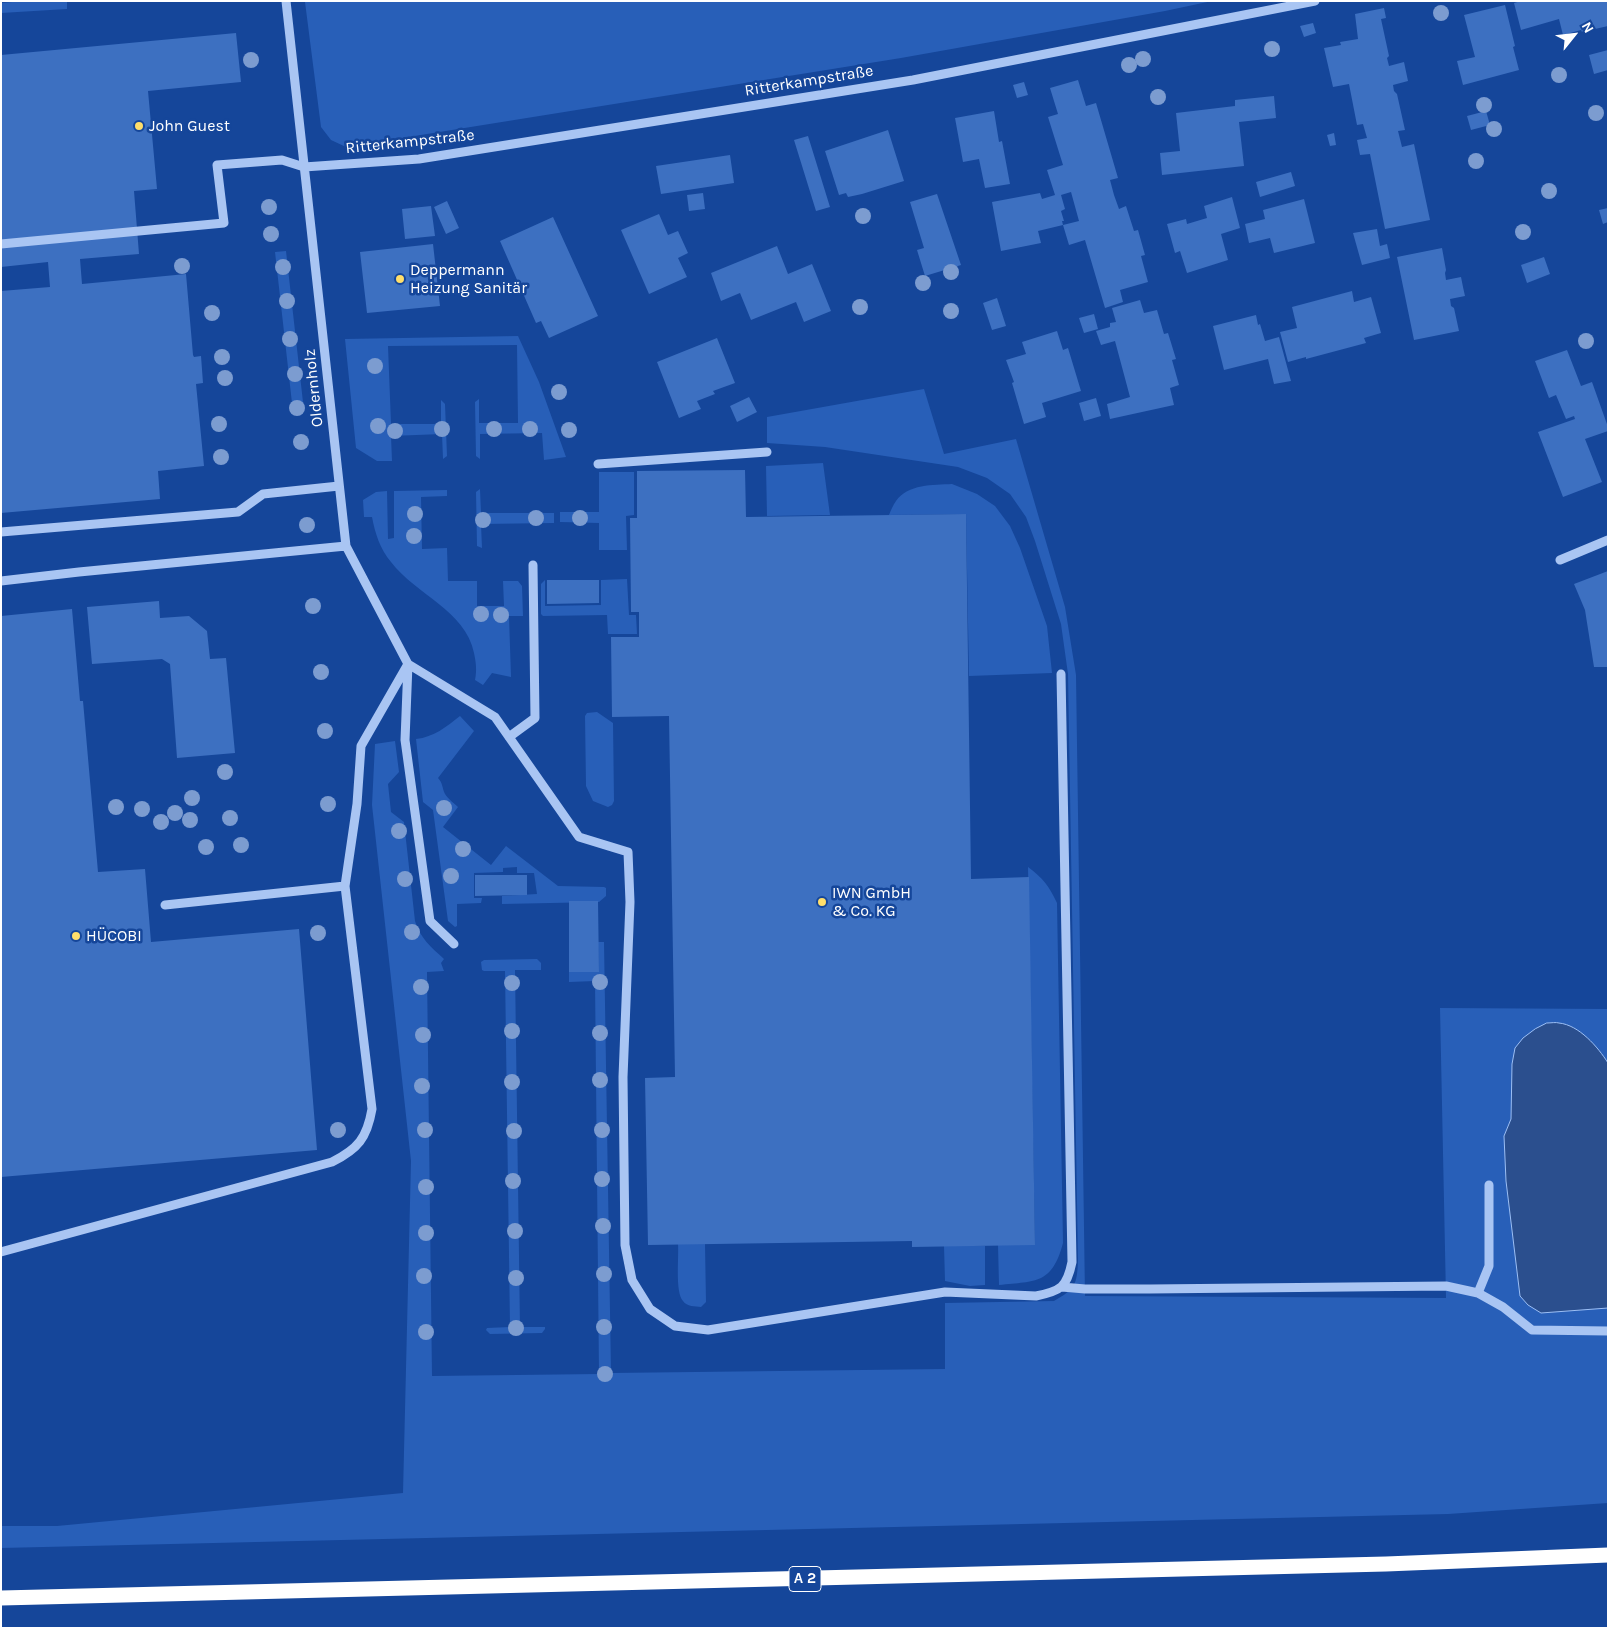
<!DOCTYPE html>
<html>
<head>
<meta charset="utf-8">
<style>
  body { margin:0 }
  #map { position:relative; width:1609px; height:1629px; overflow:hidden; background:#15469a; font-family:Karla,sans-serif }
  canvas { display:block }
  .frame { position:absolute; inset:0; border:2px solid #fff; pointer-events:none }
  .north { position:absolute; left:1549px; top:10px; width:50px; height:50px; -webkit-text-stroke:4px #15469a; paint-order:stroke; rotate:61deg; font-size:14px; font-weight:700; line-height:20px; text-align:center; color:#fff }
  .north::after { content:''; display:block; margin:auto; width:18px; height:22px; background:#fff; clip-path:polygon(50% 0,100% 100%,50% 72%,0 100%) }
</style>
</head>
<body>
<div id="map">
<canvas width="1609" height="1629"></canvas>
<div class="frame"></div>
<div class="north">N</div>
</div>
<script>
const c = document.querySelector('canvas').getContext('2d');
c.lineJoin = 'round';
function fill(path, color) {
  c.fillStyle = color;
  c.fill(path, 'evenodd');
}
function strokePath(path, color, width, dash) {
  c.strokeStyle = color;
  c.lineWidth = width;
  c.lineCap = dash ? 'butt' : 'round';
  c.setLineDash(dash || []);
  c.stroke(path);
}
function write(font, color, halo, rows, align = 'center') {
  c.font = font + ' Karla,sans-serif';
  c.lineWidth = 5;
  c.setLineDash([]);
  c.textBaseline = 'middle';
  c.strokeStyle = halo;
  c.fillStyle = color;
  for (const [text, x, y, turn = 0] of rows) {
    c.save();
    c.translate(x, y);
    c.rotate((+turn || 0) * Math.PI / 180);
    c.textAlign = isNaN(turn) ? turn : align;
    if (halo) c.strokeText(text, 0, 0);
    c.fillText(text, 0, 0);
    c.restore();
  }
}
const green = new Path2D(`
  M 23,1 L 67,1 L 67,9 L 1,13 L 1,3 Z
  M 310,1 L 1212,1 L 1165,11 L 901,58 L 346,147 L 331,140 L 321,127 L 305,2 Z
  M 286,251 L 304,411 L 293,412 L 275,252 Z
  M 518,336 L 539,382 L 566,457 L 544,460 L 542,433 L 480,434 L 480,459 L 476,456 L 475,402 L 479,399 L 479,423 L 518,423 L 517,345 L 388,346 L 391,424 L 441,424 L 441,400 L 445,404 L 447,456 L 443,459 L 442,434 L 391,436 L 392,461 L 377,461 L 356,448 L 345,339 Z
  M 924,389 L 944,454 L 1016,439 L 1065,607 L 1076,675 L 1085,1296 L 1446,1298 L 1440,1008 L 1608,1009 L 1608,1503 L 1448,1514 L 1,1548 L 1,1526 L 57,1526 L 403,1493 L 411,1161 L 372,805 L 375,744 L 395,741 L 399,772 L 388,784 L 391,812 L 404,822 L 415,921 C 420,938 431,947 444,959 L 441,963 L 444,971 L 427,972 L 432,1376 L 599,1374 L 595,981 L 569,982 L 569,972 L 599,972 L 598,942 L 604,942 L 611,1373 L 945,1369 L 945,1303 L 1054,1301 C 1075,1289 1077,1285 1078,1261 L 1068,674 L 1061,624 L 1035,541 L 1026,517 L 1010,494 L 987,478 L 958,467 L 825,447 L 767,443 L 767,417 Z
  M 823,463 L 830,515 L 767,516 L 766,466 Z
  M 599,472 L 634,472 L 634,515 L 626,516 L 627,550 L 599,550 L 599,523 L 560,522 L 560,512 L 599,512 Z
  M 952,484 L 977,494 L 995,506 L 1010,526 L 1020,548 L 1047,626 L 1052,673 L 969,676 L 966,514 L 889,515 C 891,510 893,505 896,501 C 908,484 933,485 952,484 Z
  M 480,489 L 481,513 L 554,513 L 554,523 L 481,524 L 482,548 L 477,546 L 476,492 Z
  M 447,490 L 447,496 L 421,497 L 422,549 L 447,548 L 448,581 L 477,581 L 477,606 L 504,606 L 503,581 L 518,581 L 522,586 L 523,616 L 509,616 L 511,677 L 492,673 L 483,685 L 475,680 C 477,670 476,663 474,653 C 465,610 416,595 391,562 C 380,549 375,533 372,517 L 364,517 L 363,500 L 376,492 L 387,491 L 388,539 L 394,538 L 394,491 Z
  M 627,579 L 629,615 L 636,615 L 637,634 L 608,634 L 607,615 L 543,616 L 541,614 L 541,584 L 545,580 L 545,606 L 601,605 L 601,580 Z
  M 597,712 L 613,723 L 614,801 L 612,805 L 608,807 L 593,801 L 586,786 L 585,716 L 587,713 Z
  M 460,716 L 474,731 L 438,778 C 443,783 442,788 445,794 C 448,799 454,803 458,807 L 443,827 L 491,865 L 506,846 L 558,886 L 604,887 L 606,888 L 606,896 L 599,902 L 502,904 L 502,896 L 537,894 L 534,873 L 517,873 L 517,867 L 503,868 L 503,872 L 474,873 L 474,898 L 482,898 L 481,903 L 457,904 L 457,926 L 455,927 L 448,921 L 433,810 L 423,802 L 416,739 C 434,737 446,727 460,716 Z
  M 1028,867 C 1043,878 1049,886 1057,903 L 1063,1243 C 1052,1284 1037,1281 999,1285 L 998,1245 L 1035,1245 Z
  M 537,959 L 541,963 L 541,970 L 515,970 L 520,1327 L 545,1327 L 545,1329 L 542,1333 L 490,1334 L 486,1330 L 487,1328 L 510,1327 L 505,971 L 484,971 L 482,970 L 481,962 L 484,960 Z
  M 678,1244 L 705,1244 L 706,1302 L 701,1307 C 695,1306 687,1307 683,1301 C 675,1292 679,1257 678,1244 Z
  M 944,1246 L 985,1246 L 985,1285 L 970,1286 L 945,1281 Z`);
const water = new Path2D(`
  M 1547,1023 C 1551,1023 1556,1022 1559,1023 C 1579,1025 1598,1047 1608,1063 L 1608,1308 L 1541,1313 L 1528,1305 L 1520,1296 L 1506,1181 L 1504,1136 L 1511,1119 L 1512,1064 L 1515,1048 L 1523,1038 L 1535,1029 Z`);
const building = new Path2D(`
  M 1521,1 L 1608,1 L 1608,26 L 1582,32 L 1581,30 L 1563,35 L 1559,19 L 1521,30 L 1514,3 Z
  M 1505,5 L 1515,46 L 1513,47 L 1519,70 L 1463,85 L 1457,61 L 1475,57 L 1464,15 Z
  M 1384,8 L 1386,18 L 1381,19 L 1389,56 L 1387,58 L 1389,66 L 1404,62 L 1408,81 L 1393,85 L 1394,91 L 1397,94 L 1405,130 L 1398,131 L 1402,147 L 1414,144 L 1430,220 L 1385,229 L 1370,154 L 1360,155 L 1357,140 L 1367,138 L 1363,124 L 1357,125 L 1349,84 L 1333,87 L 1324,48 L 1341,45 L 1340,42 L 1358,39 L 1355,14 Z
  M 1313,23 L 1316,33 L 1304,37 L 1300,26 Z
  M 236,33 L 241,82 L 148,91 L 157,189 L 134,191 L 139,254 L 80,259 L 82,284 L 186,274 L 193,355 L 194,357 L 201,356 L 203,383 L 196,384 L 204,466 L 158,471 L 160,499 L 1,513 L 1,291 L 50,287 L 48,262 L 1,267 L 1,55 Z
  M 1608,50 L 1608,70 L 1594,74 L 1589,55 Z
  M 1078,80 L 1086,106 L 1096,103 L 1118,178 L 1110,180 L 1114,195 L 1119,209 L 1126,206 L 1134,231 L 1138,230 L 1145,255 L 1141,256 L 1148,282 L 1120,290 L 1123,302 L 1105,308 L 1085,240 L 1069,245 L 1063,225 L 1038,231 L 1041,243 L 1001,251 L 992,202 L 1040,193 L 1042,199 L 1055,195 L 1047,170 L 1063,165 L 1048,117 L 1058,114 L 1050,88 ZM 1071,192 L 1079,221 L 1063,225 L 1062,221 L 1064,221 L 1061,211 L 1065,209 L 1061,195 Z
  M 1024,82 L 1028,95 L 1017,98 L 1013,85 Z
  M 1274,96 L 1276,118 L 1239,122 L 1244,166 L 1162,175 L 1160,153 L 1180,151 L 1176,113 L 1235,106 L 1235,100 Z
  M 994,111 L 999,142 L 1002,141 L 1010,184 L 985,188 L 979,159 L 963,162 L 955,118 Z
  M 1486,111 L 1490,125 L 1471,130 L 1467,116 Z
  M 888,130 L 904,181 L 862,194 L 848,197 L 846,193 L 839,195 L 825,151 Z
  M 1334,133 L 1336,145 L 1330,146 L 1327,135 Z
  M 808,136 L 830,207 L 816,211 L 794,140 Z
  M 730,155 L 734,183 L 661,194 L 656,166 Z
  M 1291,172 L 1295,186 L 1260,197 L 1256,182 Z
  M 703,193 L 705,209 L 689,211 L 687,195 Z
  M 937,194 L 961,265 L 925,276 L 917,250 L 924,248 L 910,202 Z
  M 1232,197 L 1240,228 L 1221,234 L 1228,260 L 1187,273 L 1180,251 L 1175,253 L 1167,224 L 1186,219 L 1187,224 L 1207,218 L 1204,206 Z
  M 1304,199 L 1315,243 L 1274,253 L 1270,238 L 1249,243 L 1245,224 L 1265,219 L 1263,210 Z
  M 447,201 L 459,228 L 446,234 L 434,207 Z
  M 431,206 L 435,236 L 405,239 L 402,209 Z
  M 1608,208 L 1608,222 L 1603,224 L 1599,210 Z
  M 659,214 L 668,235 L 678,231 L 688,253 L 678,258 L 687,277 L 649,294 L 621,230 Z
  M 553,217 L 598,316 L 549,338 L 541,321 L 536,323 L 500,241 Z
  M 1377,229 L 1380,246 L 1387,244 L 1390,258 L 1362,265 L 1353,233 Z
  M 433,244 L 440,306 L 367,313 L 360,252 Z
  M 777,246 L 788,274 L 812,264 L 831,311 L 804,322 L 796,302 L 751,320 L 740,293 L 721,301 L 711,273 Z
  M 1442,248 L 1446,270 L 1445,273 L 1446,280 L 1461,277 L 1463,287 L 1465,296 L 1450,299 L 1451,306 L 1454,308 L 1459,331 L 1414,340 L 1397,257 Z
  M 1544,257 L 1550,274 L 1527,283 L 1521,265 Z
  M 1352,291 L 1354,302 L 1371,297 L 1381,333 L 1364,338 L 1366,343 L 1306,359 L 1306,357 L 1288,362 L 1280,332 L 1297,328 L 1292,307 Z
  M 997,298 L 1006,326 L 992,330 L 983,303 Z
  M 1140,300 L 1144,313 L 1157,310 L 1164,334 L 1168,333 L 1176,359 L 1172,360 L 1179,385 L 1170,388 L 1174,405 L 1110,419 L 1107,404 L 1130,397 L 1115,341 L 1101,345 L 1096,331 L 1110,327 L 1110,323 L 1116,322 L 1112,308 Z
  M 1094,314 L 1098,329 L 1084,333 L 1079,318 Z
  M 1256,315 L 1258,325 L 1260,324 L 1265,341 L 1279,337 L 1291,381 L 1274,384 L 1268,359 L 1224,370 L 1213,326 Z
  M 1057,331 L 1063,350 L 1068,348 L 1081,391 L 1042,403 L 1046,417 L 1024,424 L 1012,383 L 1014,382 L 1006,360 L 1026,354 L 1022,342 Z
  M 717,338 L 735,383 L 713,391 L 715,394 L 697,401 L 701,409 L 679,418 L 657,362 Z
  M 1567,350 L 1581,386 L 1592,382 L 1608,427 L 1608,431 L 1585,439 L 1602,482 L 1563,497 L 1538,432 L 1575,419 L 1574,416 L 1566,419 L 1556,395 L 1549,398 L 1535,361 Z
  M 749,397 L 757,412 L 737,422 L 730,406 Z
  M 1096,398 L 1101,416 L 1084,421 L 1079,403 Z
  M 745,470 L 746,517 L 966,514 L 971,879 L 1029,877 L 1035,1245 L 912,1247 L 912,1241 L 648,1245 L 645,1078 L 675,1077 L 669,716 L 612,717 L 611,637 L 639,637 L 639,612 L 631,612 L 630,518 L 637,518 L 637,471 Z
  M 1608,571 L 1608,667 L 1594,667 L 1585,610 L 1574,584 Z
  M 547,580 L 599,580 L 599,603 L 547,604 Z
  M 159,601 L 160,618 L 189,616 L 207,631 L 210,659 L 226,658 L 235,753 L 177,758 L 170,664 L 162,659 L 92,664 L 87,607 Z
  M 72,609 L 80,701 L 83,701 L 98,872 L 145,869 L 151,942 L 299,929 L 317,1150 L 1,1177 L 1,616 Z
  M 475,875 L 527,875 L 527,895 L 475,896 Z
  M 569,901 L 598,901 L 599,972 L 569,972 Z`);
const minor = new Path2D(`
  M 1,244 L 224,223 L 217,165 L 282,160 L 304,167 L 419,159 L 913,80 L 1315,1
  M 598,464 L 767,452
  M 1,532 L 238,512 L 263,494 L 339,486
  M 1560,560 L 1608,540
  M 1,581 L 79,572 L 346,546
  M 509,737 L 535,718 L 533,565
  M 165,905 L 345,886
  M 454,944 L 430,921 L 405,740 L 408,664 L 495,717 L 579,837 L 628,852 L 630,902 L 623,1077 L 625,1245 L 632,1280 L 650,1309 L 675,1326 L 708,1330 L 945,1292 L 1036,1296 C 1061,1291 1067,1287 1072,1262 L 1061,674
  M 1,1252 L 332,1162 C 358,1149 367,1138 372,1109 L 345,886 L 357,804 L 361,746 L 408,664 L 346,546 L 286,1
  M 1062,1287 L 1085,1289 L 1150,1289 L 1446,1286 L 1478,1293 L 1503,1307 L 1532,1330 L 1608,1331
  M 1478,1293 L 1489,1266 L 1489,1185`);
const highway = new Path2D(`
  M 1,1598 L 1386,1564 L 1608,1555`);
const trees = [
  [1441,13],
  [1272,49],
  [1143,59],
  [251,60],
  [1129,65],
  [1559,75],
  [1158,97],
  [1484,105],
  [1596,113],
  [1494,129],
  [1476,161],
  [1549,191],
  [269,207],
  [863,216],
  [1523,232],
  [271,234],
  [182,266],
  [283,267],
  [951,272],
  [923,283],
  [287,301],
  [860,307],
  [951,311],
  [212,313],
  [290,339],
  [1586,341],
  [222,357],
  [375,366],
  [295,374],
  [225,378],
  [559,392],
  [297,408],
  [219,424],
  [378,426],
  [442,429],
  [494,429],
  [530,429],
  [569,430],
  [395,431],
  [301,442],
  [221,457],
  [415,514],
  [536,518],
  [580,518],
  [483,520],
  [307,525],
  [414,536],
  [313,606],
  [481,614],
  [501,615],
  [321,672],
  [325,731],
  [225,772],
  [192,798],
  [328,804],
  [116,807],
  [444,808],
  [142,809],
  [175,813],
  [230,818],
  [190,820],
  [161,822],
  [399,831],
  [241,845],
  [206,847],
  [463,849],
  [451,876],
  [405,879],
  [412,932],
  [318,933],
  [600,982],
  [512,983],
  [421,987],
  [512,1031],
  [600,1033],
  [423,1035],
  [600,1080],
  [512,1082],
  [422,1086],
  [338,1130],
  [425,1130],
  [602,1130],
  [514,1131],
  [602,1179],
  [513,1181],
  [426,1187],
  [603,1226],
  [515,1231],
  [426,1233],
  [604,1274],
  [424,1276],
  [516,1278],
  [604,1327],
  [516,1328],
  [426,1332],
  [605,1374]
];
const markers = [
  [139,126,5,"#ffde6b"],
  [400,279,5,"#ffde6b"],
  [822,902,5,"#ffde6b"],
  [76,936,5,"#ffde6b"]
];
const shields = [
  [805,1579,32]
];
const shieldNames = [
  ["A 2",805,1579]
];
const streetNames = [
  ["Ritterkampstraße",809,81,-9],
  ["Ritterkampstraße",410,142,-6],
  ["Oldernholz",314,388,-96]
];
const poiNames = [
  ["John Guest",149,126],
  ["Deppermann",410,270],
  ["Heizung Sanitär",410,288],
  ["IWN GmbH",832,893],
  ["& Co. KG",832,911],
  ["HÜCOBI",86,936]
];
fill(green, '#285fb8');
fill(water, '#2b4f8e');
strokePath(water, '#9cbff5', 1);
fill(building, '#3d70c1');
strokePath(minor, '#a9c5f3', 9);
strokePath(highway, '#fff', 15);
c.fillStyle = '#7c9cd0';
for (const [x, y] of trees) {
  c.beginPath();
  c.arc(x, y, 8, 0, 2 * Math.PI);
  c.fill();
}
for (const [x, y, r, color] of markers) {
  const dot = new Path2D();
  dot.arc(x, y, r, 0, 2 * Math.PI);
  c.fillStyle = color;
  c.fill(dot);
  strokePath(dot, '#15469a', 2);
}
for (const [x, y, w] of shields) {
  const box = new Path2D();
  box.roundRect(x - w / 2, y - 12.5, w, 25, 4);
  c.fillStyle = '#15469a';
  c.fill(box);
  strokePath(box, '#fff', 1);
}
write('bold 15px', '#fff', null, shieldNames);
write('16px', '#fff', '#15469a', streetNames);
write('16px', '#fff', '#15469a', poiNames, 'left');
</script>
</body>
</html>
